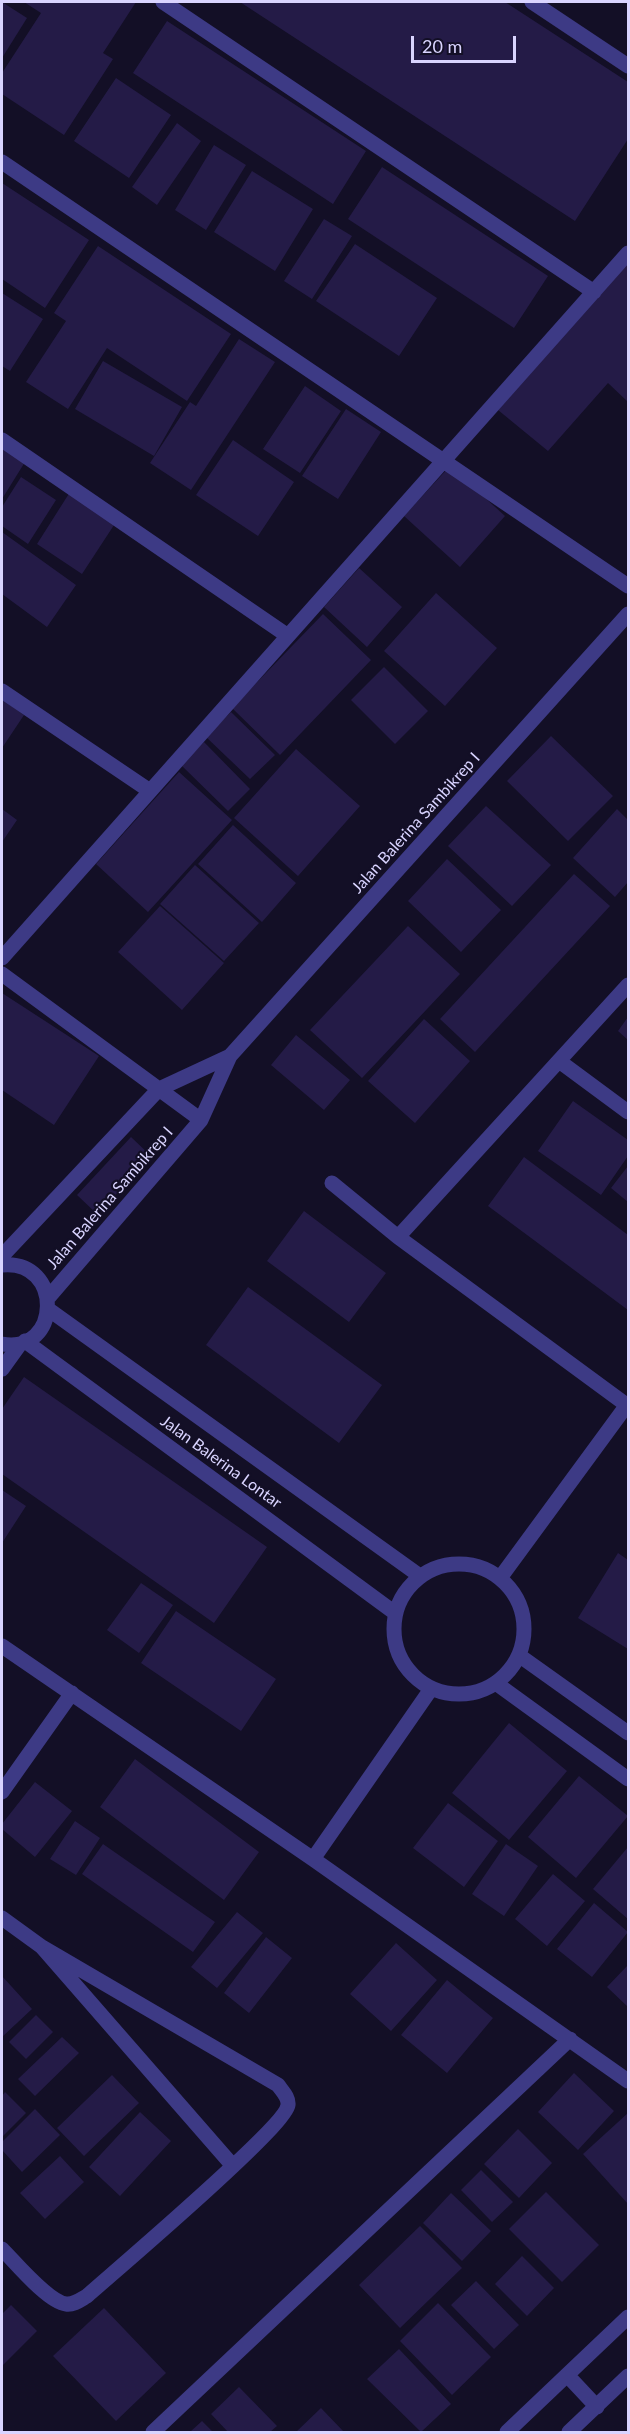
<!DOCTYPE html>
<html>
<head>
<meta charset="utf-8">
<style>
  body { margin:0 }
  #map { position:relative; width:630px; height:2434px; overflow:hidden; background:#130f26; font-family:Lato,sans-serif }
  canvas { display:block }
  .frame { position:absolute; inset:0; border:3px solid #d9d4ff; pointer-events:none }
  .scale { position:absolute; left:411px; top:36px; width:105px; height:27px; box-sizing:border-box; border:3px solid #d9d4ff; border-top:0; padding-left:8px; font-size:18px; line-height:21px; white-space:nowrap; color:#d9d4ff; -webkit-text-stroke:4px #130f26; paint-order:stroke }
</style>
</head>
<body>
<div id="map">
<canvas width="630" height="2434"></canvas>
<div class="frame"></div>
<div class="scale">20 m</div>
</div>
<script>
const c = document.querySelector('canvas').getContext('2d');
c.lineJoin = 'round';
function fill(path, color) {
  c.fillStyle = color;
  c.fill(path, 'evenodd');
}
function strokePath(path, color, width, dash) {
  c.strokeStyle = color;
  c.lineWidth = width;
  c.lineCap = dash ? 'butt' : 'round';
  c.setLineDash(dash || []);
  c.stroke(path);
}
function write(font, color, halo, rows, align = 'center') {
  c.font = font + ' Lato,sans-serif';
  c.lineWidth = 4.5;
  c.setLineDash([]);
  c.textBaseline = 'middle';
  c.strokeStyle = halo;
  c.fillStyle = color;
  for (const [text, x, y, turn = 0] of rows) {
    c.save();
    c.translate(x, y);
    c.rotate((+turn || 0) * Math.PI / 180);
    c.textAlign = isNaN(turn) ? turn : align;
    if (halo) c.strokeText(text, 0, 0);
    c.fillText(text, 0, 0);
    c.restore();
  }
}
const building = new Path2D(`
  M 2,2 L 27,18 L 2,58 Z
  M 24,2 L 136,2 L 103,53 L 113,59 L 64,135 L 2,94 L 2,73 L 41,13 Z
  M 240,2 L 505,2 L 628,82 L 628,139 L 575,221 Z
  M 167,21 L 366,151 L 333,204 L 133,73 Z
  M 116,78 L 171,115 L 129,178 L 74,141 Z
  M 177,123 L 201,141 L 157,205 L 132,187 Z
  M 214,145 L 246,165 L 206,230 L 175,210 Z
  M 382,167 L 548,276 L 514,328 L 348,219 Z
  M 252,171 L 313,209 L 275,271 L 214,232 Z
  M 2,183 L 89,240 L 45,308 L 2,279 Z
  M 324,219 L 352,236 L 312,299 L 284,281 Z
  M 355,244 L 437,298 L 399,356 L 316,301 Z
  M 98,246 L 231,334 L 187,401 L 107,348 L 68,409 L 26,382 L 66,321 L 54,313 Z
  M 628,254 L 628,402 L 608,383 L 548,451 L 498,410 Z
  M 2,293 L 43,319 L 10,371 L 2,366 Z
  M 239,339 L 275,362 L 191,490 L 150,463 L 190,402 L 196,406 Z
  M 103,361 L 182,407 L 154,456 L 75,409 Z
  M 305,386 L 341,411 L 300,473 L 263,449 Z
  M 346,409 L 381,432 L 338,499 L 302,476 Z
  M 233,440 L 294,482 L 258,536 L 196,495 Z
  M 2,447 L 25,462 L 2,499 Z
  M 450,466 L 505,516 L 460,567 L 404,516 Z
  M 21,477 L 56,500 L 28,544 L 2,526 L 2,507 Z
  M 70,492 L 116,522 L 82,574 L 37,544 Z
  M 2,532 L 76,585 L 47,627 L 2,594 Z
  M 359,568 L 402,607 L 367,647 L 324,607 Z
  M 436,593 L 497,648 L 445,706 L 384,651 Z
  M 323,614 L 371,660 L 280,755 L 232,708 Z
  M 384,667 L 428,711 L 395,744 L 351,700 Z
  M 2,699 L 24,715 L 2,748 Z
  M 231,712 L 275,755 L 250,779 L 206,737 Z
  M 551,736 L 613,796 L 568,841 L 507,781 Z
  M 204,742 L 250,789 L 228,811 L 181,765 Z
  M 296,749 L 360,806 L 298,876 L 234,818 Z
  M 179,772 L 232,820 L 148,912 L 96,864 Z
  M 486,806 L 551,865 L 512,906 L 448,846 Z
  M 2,809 L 17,820 L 2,842 Z
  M 617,809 L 628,820 L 628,882 L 615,897 L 573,858 Z
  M 233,825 L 296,883 L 262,922 L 198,864 Z
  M 447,859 L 501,910 L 461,952 L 408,901 Z
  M 195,865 L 259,923 L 224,961 L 160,904 Z
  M 574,874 L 610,906 L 475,1052 L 440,1019 Z
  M 160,906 L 224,963 L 182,1010 L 118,952 Z
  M 408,926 L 460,974 L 362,1078 L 310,1030 Z
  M 2,993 L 99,1056 L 54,1125 L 2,1090 Z
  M 628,1017 L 628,1040 L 618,1031 Z
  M 424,1019 L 470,1061 L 415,1123 L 368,1081 Z
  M 296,1035 L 350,1080 L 324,1110 L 271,1065 Z
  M 573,1101 L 628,1140 L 628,1156 L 601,1195 L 538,1151 Z
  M 131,1137 L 152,1157 L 97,1214 L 77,1195 Z
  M 524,1157 L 628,1235 L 628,1310 L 488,1206 Z
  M 628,1166 L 628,1202 L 611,1188 Z
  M 304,1211 L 386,1273 L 349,1322 L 267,1261 Z
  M 248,1287 L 382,1385 L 339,1443 L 206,1345 Z
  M 24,1377 L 267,1547 L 214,1623 L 2,1474 L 2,1409 Z
  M 2,1490 L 26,1506 L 2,1543 Z
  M 618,1553 L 628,1560 L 628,1649 L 578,1618 Z
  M 141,1583 L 173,1605 L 139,1653 L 107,1630 Z
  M 176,1611 L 276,1679 L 241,1731 L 141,1663 Z
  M 509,1723 L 567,1771 L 509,1840 L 452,1793 Z
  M 135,1759 L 259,1852 L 224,1900 L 100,1807 Z
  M 579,1776 L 628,1816 L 576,1878 L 528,1837 Z
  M 35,1782 L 72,1811 L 35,1857 L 2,1829 L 2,1824 Z
  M 448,1803 L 498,1841 L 464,1887 L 413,1848 Z
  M 75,1821 L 100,1838 L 76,1875 L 50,1859 Z
  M 103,1844 L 215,1922 L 193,1952 L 82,1874 Z
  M 506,1844 L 538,1866 L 504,1916 L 472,1894 Z
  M 628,1847 L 628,1919 L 593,1889 Z
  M 553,1874 L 585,1901 L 547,1946 L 515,1919 Z
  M 594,1903 L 628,1932 L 592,1977 L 557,1949 Z
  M 237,1912 L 263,1933 L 217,1988 L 191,1967 Z
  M 266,1937 L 292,1958 L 249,2013 L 224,1993 Z
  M 396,1943 L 437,1980 L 391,2031 L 350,1994 Z
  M 628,1965 L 628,2007 L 607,1987 Z
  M 2,1976 L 32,2009 L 2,2037 Z
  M 447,1980 L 493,2018 L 447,2073 L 401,2035 Z
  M 36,2015 L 53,2032 L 26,2059 L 9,2042 Z
  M 62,2037 L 79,2053 L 35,2096 L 18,2079 Z
  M 574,2073 L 614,2111 L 578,2150 L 538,2112 Z
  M 112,2075 L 139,2103 L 84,2156 L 57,2128 Z
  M 5,2092 L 26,2113 L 2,2137 L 2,2096 Z
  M 35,2109 L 60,2135 L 22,2172 L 2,2150 L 2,2142 Z
  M 140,2112 L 171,2141 L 120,2196 L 89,2167 Z
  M 628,2113 L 628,2204 L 583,2154 Z
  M 518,2129 L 552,2163 L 519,2198 L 484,2164 Z
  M 60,2156 L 84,2182 L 45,2219 L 20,2193 Z
  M 481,2170 L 513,2202 L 492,2222 L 461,2190 Z
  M 546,2192 L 599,2245 L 562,2282 L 509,2229 Z
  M 451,2193 L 491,2231 L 462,2261 L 423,2223 Z
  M 420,2226 L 462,2268 L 400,2328 L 359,2285 Z
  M 522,2256 L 554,2288 L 527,2316 L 495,2284 Z
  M 476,2281 L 519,2325 L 494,2349 L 451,2305 Z
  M 438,2303 L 491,2357 L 452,2395 L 400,2341 Z
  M 11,2305 L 37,2331 L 2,2366 L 2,2314 Z
  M 104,2308 L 166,2373 L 116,2421 L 53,2356 Z
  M 399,2349 L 451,2404 L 421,2432 L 367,2379 Z
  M 239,2387 L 277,2426 L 270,2432 L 228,2432 L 211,2414 Z
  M 321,2408 L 344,2432 L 296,2432 Z
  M 202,2421 L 213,2432 L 190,2432 Z`);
const minor = new Path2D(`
  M 163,2 L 594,292
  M 532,2 L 628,66
  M 2,162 L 628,586
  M 2,440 L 288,636
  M 2,691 L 150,791
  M 2,958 L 628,253
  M 2,974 L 201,1120
  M 559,1061 L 628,1112
  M 332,1183 L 398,1237 L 628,1406
  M 398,1237 L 628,985
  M 2,1256 L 159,1089 L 230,1056
  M 2,1265 C 64,1259 61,1355 2,1344
  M 48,1298 L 201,1120 L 230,1056 L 628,614
  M 48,1309 L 420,1576
  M 25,1341 L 395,1613
  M 2,1369 L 20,1344
  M394 1629a65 65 0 1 1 130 0a65 65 0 1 1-130 0Z
  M 500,1578 L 627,1405
  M 2,1646 L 313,1859 L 628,2081
  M 520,1656 L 628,1733
  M 497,1684 L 628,1779
  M 2,1792 L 72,1693
  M 313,1859 L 431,1689
  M 2,1918 L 42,1947 L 233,2166
  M 2,2249 C 15,2262 48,2302 66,2304 C 74,2305 80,2300 87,2296 C 114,2272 286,2126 288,2105 C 289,2097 282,2091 278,2085 L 42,1947
  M 567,2375 L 597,2407
  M 153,2432 L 570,2039
  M 507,2432 L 628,2317
  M 569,2432 L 628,2376`);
const streetNames = [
  ["Jalan Balerina Sambikrep I",416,823,-48],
  ["Jalan Balerina Sambikrep I",110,1198,-49],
  ["Jalan Balerina Lontar",221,1462,36]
];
fill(building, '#241b47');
strokePath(minor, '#3d3a85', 15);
write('16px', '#d9d4ff', '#130f26', streetNames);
</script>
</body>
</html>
